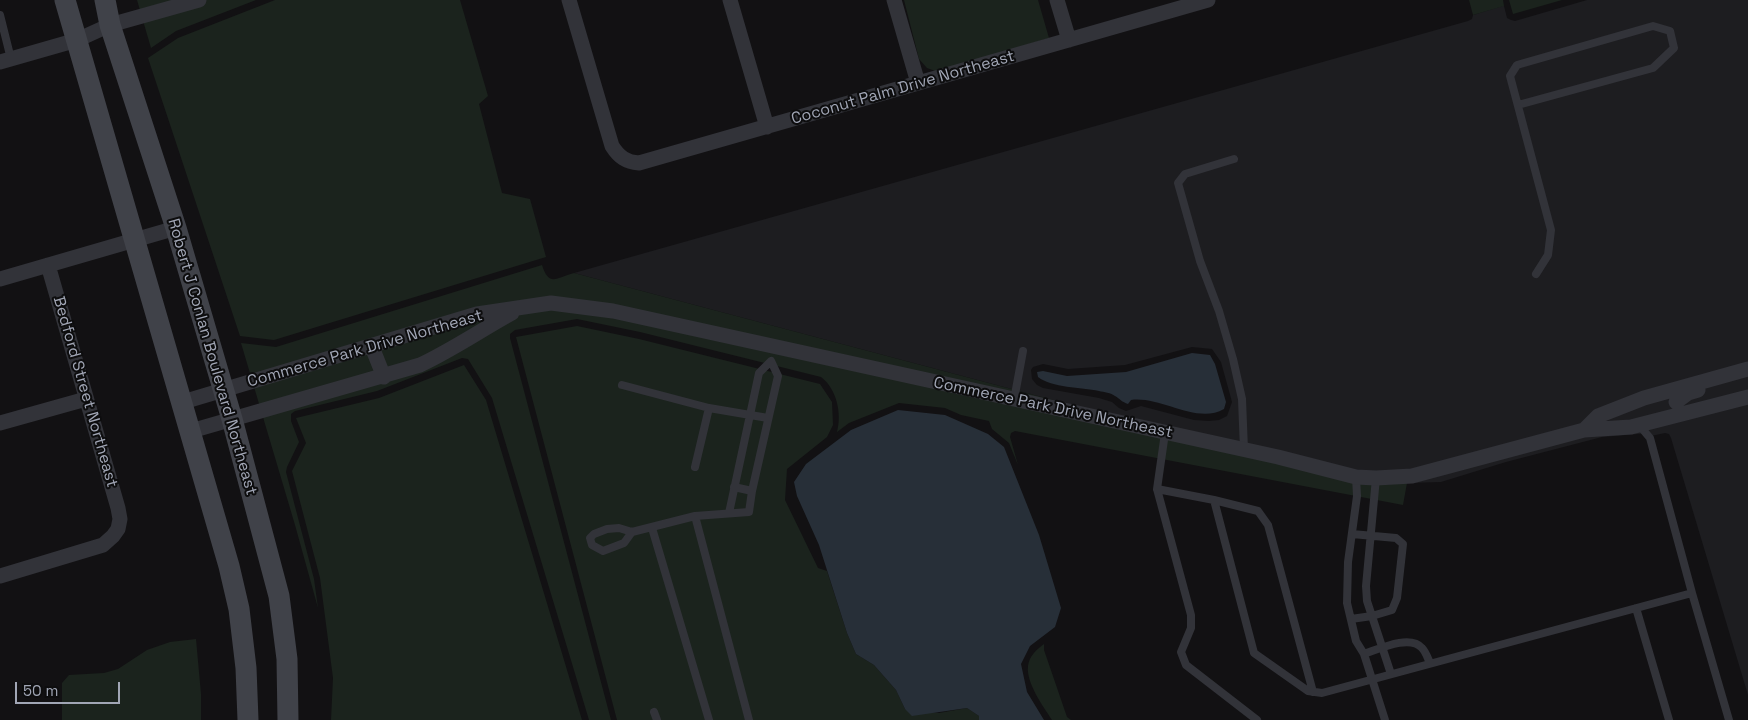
<!DOCTYPE html>
<html>
<head>
<meta charset="utf-8">
<style>
  body { margin:0 }
  #map { position:relative; width:1748px; height:720px; overflow:hidden; background:#121113; font-family:"Space Grotesk",sans-serif }
  canvas { display:block }
  .scale { position:absolute; left:15px; top:682px; width:105px; height:22px; box-sizing:border-box; border:2px solid #a1a6b5; border-top:0; padding-left:6px; font-size:15px; line-height:18px; white-space:nowrap; color:#a1a6b5; -webkit-text-stroke:4px #0d0d0e; paint-order:stroke }
</style>
</head>
<body>
<div id="map">
<canvas width="1748" height="720"></canvas>
<div class="scale">50 m</div>
</div>
<script>
const c = document.querySelector('canvas').getContext('2d');
c.lineJoin = 'round';
function fill(path, color) {
  c.fillStyle = color;
  c.fill(path, 'evenodd');
}
function strokePath(path, color, width, dash) {
  c.strokeStyle = color;
  c.lineWidth = width;
  c.lineCap = dash ? 'butt' : 'round';
  c.setLineDash(dash || []);
  c.stroke(path);
}
function write(font, color, halo, rows, align = 'center') {
  c.font = font + ' "Space Grotesk",sans-serif';
  c.lineWidth = 4;
  c.setLineDash([]);
  c.textBaseline = 'middle';
  c.strokeStyle = halo;
  c.fillStyle = color;
  for (const [text, x, y, turn = 0] of rows) {
    c.save();
    c.translate(x, y);
    c.rotate((+turn || 0) * Math.PI / 180);
    c.textAlign = isNaN(turn) ? turn : align;
    if (halo) c.strokeText(text, 0, 0);
    c.fillText(text, 0, 0);
    c.restore();
  }
}
const built = new Path2D(`
  M 1587,0 L 1748,0 L 1748,695 L 1671,438 L 1669,434 L 1665,433 L 1651,436 L 1650,433 L 1602,437 L 1506,462 L 1441,482 L 1407,483 L 1313,469 L 574,273 L 1468,21 L 1472,19 L 1473,15 L 1502,6 L 1504,6 L 1507,18 L 1511,20 L 1515,21 ZM 1192,347 L 1212,349 L 1221,362 L 1232,402 L 1227,416 L 1219,420 L 1209,421 L 1194,420 L 1141,406 L 1126,411 L 1119,408 L 1112,402 L 1099,398 L 1043,388 L 1037,385 L 1032,379 L 1031,370 L 1033,367 L 1043,364 L 1068,369 L 1125,365 Z`);
const green = new Path2D(`
  M 137,0 L 256,0 L 176,31 L 151,48 Z
  M 275,0 L 460,0 L 488,96 L 479,104 L 502,193 L 530,199 L 546,257 L 274,340 L 240,336 L 148,58 L 178,38 Z
  M 904,0 L 1038,0 L 1049,38 L 938,72 L 927,68 L 919,59 Z
  M 1469,0 L 1503,0 L 1504,6 L 1473,15 Z
  M 1509,0 L 1562,0 L 1513,14 Z
  M 542,265 C 549,287 556,278 574,273 L 1313,469 L 1407,483 L 1403,505 L 1015,431 L 1011,433 L 1010,437 L 1018,465 L 1009,443 L 992,429 L 989,421 L 961,415 L 945,408 L 899,403 L 849,423 L 837,432 C 842,414 837,389 821,377 L 640,332 L 577,319 L 515,330 L 510,334 L 510,338 L 611,720 L 589,720 L 492,398 L 468,359 L 462,358 L 377,391 L 295,411 L 291,414 L 291,421 L 299,442 L 287,467 L 286,472 L 314,579 L 318,608 L 295,525 L 241,343 L 276,347 Z
  M 577,326 L 639,339 L 820,384 L 832,402 L 833,425 L 827,437 L 787,469 L 785,500 L 818,568 L 827,571 L 847,633 L 856,654 L 874,665 L 896,690 L 905,709 L 939,713 L 967,708 L 979,716 L 979,720 L 617,720 L 516,337 Z
  M 464,365 L 486,400 L 582,720 L 331,720 L 333,678 L 320,578 L 292,471 L 306,443 L 296,418 L 379,398 Z
  M 196,639 L 201,694 L 201,720 L 62,720 L 62,683 L 69,675 L 104,673 L 118,669 L 147,650 L 170,642 Z
  M 1044,644 L 1044,650 L 1067,717 L 1071,720 L 1052,720 C 1043,706 1026,683 1028,666 C 1029,656 1037,649 1044,644 Z`);
const water = new Path2D(`
  M 1192,353 L 1210,355 L 1215,364 L 1226,402 L 1224,409 C 1197,425 1161,396 1131,400 L 1128,404 C 1122,402 1120,399 1115,396 C 1111,393 1104,392 1099,391 C 1081,387 1052,388 1038,377 L 1037,372 L 1043,371 L 1067,376 L 1126,372 Z
  M 898,410 L 945,415 L 988,434 L 1004,447 L 1039,535 L 1061,608 L 1055,627 L 1030,646 L 1021,664 L 1027,692 L 1044,720 L 979,720 L 979,716 L 967,708 L 912,716 L 905,709 L 896,690 L 874,665 L 856,654 L 847,633 L 819,545 L 797,496 L 794,482 L 806,464 L 851,430 Z`);
const service = new Path2D(`
  M 0,15 L 11,59
  M 1518,105 L 1653,68 L 1674,48 L 1670,31 L 1653,26 L 1517,65 L 1510,76 L 1551,230 L 1548,255 L 1536,274
  M 1234,159 L 1185,174 L 1178,183 L 1200,261 L 1219,311 L 1233,359 L 1242,399 L 1244,450
  M 622,385 L 709,408
  M 1014,400 L 1023,351
  M 695,467 L 709,408 L 768,418
  M 1356,477 L 1357,496 L 1348,562 L 1347,603 L 1356,641 L 1364,654 L 1385,720
  M 1376,478 L 1366,586 L 1367,601 L 1391,674
  M 734,487 L 752,491
  M 1157,489 L 1165,433
  M 1214,500 L 1157,489 L 1191,615 L 1191,628 L 1181,652 L 1186,665 L 1257,720
  M 695,516 L 749,720
  M 652,528 L 709,720
  M 632,532 L 624,543 L 603,551 L 592,545 L 590,538 L 594,534 L 607,529 L 619,528 L 632,532 L 695,516 L 749,512 L 752,491 L 778,376 L 771,361 L 759,373 L 729,513
  M 1692,593 L 1729,720
  M 1636,608 L 1669,720
  M 1351,619 L 1372,616 L 1392,610 L 1397,598 L 1403,544 L 1396,538 L 1352,534
  M 1364,654 C 1379,649 1410,634 1422,648 C 1426,652 1428,659 1430,663
  M 1313,692 L 1268,525 L 1258,511 L 1214,500 L 1254,653 L 1308,691 L 1322,693 L 1692,593 L 1650,438 L 1639,425
  M 654,712 L 657,720`);
const minor = new Path2D(`
  M 569,0 L 612,146 C 619,157 626,162 639,163 L 1208,0
  M 730,0 L 767,127
  M 894,0 L 918,83
  M 1057,0 L 1069,40
  M 0,62 L 77,40 L 110,25 L 199,0
  M 0,279 L 176,228
  M 372,347 L 384,377
  M 183,402 L 477,314 L 551,303 L 613,311 L 1278,457 L 1356,477 L 1376,478 L 1412,476 L 1584,430 L 1631,427 L 1748,397
  M 1676,402 L 1688,393 L 1698,390
  M 0,423 L 86,399
  M 1584,430 L 1598,416 L 1644,398 L 1748,369
  M 191,431 L 420,365 C 452,350 481,330 512,313
  M 0,576 L 103,545 L 113,536 L 118,529 L 120,519 L 118,508 L 48,265`);
const secondary = new Path2D(`
  M 65,0 L 229,566 L 239,609 L 246,668 L 248,720
  M 105,0 L 110,25 L 176,228 L 232,419 L 279,596 L 287,659 L 288,720`);
const streetNames = [
  ["Coconut Palm Drive Northeast",903,88,-16],
  ["Commerce Park Drive Northeast",365,349,-16],
  ["Robert J Conlan Boulevard Northeast",212,357,74],
  ["Bedford Street Northeast",85,392,74],
  ["Commerce Park Drive Northeast",1053,408,12]
];
fill(built, '#1d1d20');
fill(green, '#1b231d');
fill(water, '#272f38');
strokePath(service, '#323339', 8);
strokePath(minor, '#323339', 15);
strokePath(secondary, '#404249', 21);
write('16px', '#a1a6b5', '#0d0d0e', streetNames);
</script>
</body>
</html>
